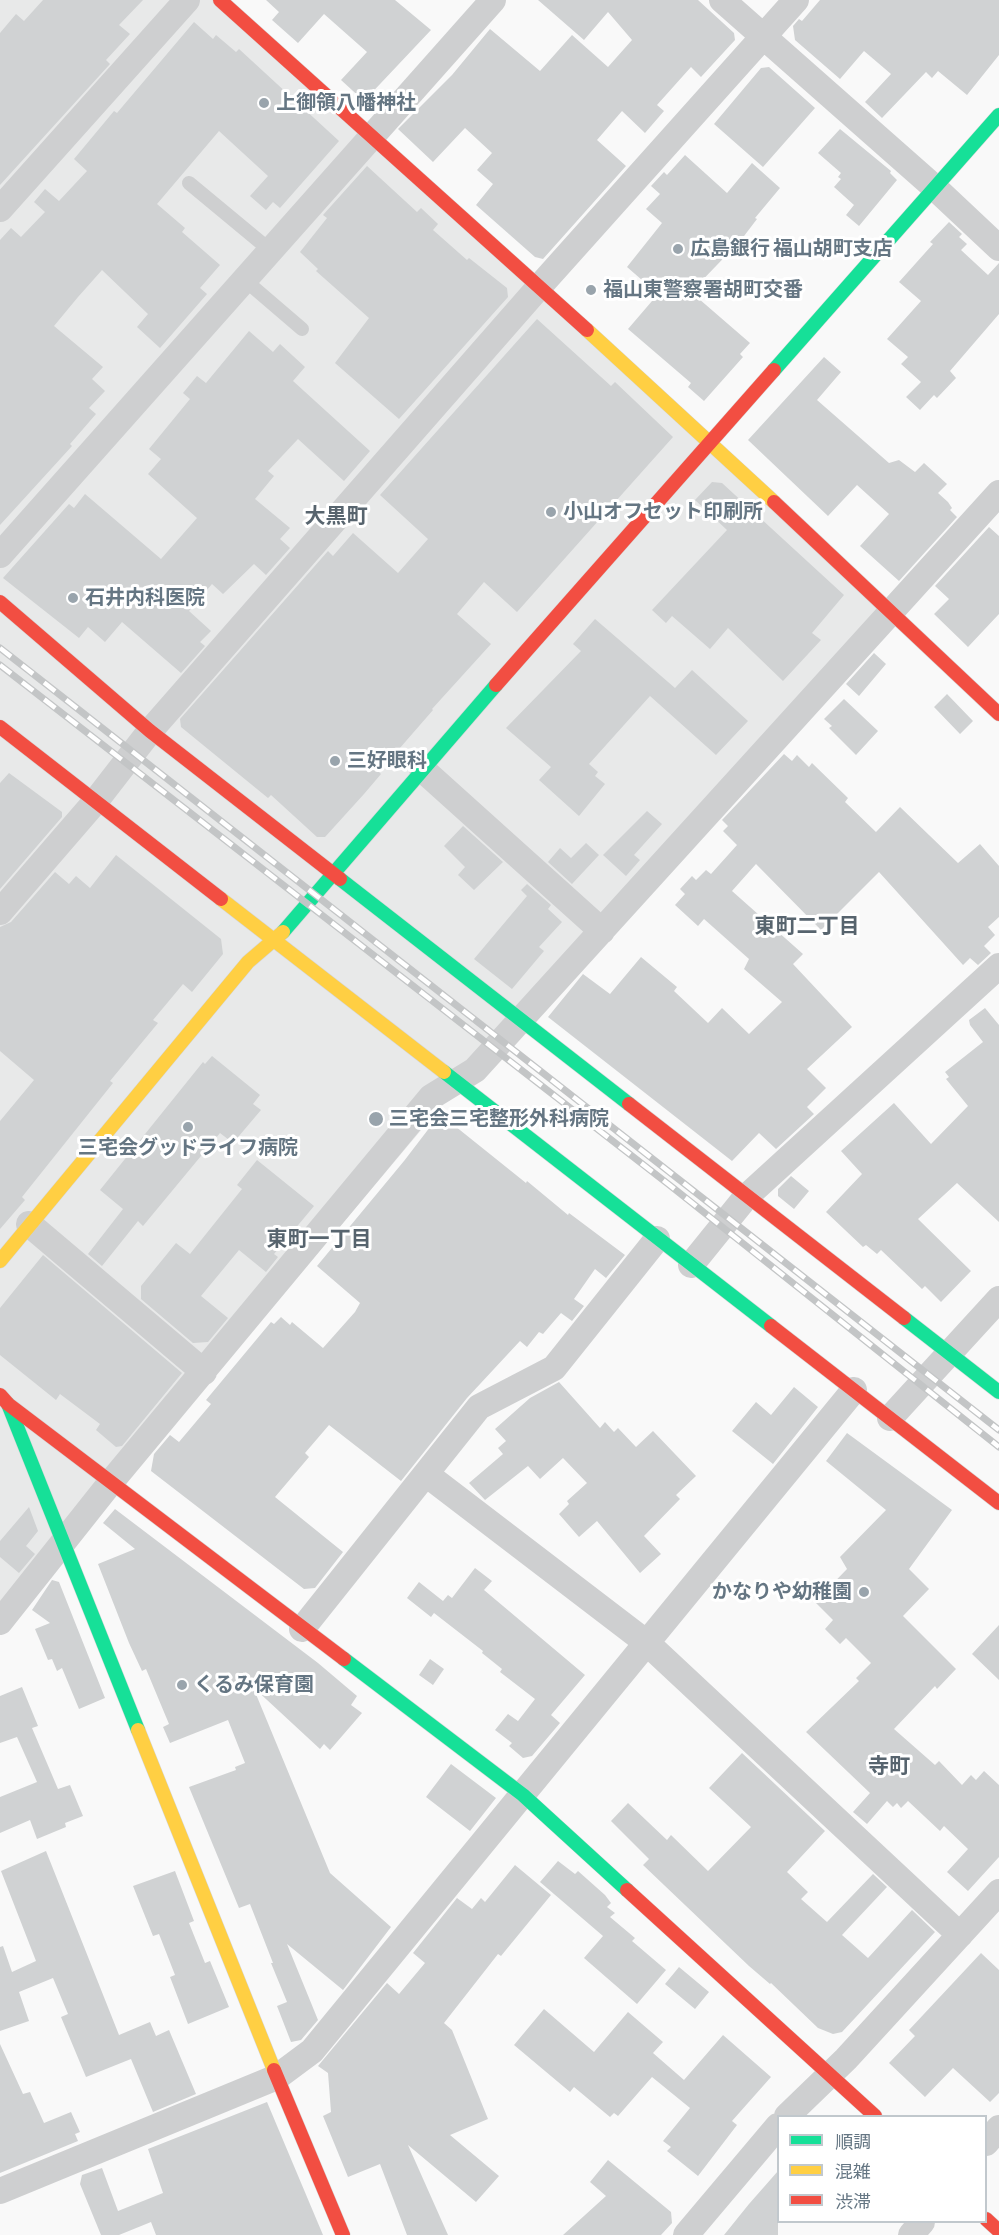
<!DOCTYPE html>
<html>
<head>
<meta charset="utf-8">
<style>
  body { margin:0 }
  #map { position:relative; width:999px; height:2235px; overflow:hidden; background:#f9f9f9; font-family:"Asap Condensed","Noto Sans JP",sans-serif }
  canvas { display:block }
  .legend { position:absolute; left:777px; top:2115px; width:210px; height:108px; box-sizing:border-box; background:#fff; border:2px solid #c1c8cd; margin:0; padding:8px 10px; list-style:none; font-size:18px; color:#657683 }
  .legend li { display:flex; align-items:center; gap:12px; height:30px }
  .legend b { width:30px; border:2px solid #c1c8cd }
</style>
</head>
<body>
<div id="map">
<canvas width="999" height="2235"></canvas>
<ul class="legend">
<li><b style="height:8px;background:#16e098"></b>順調</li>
<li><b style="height:8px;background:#ffcf43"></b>混雑</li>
<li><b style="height:8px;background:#f24e42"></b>渋滞</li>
</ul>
</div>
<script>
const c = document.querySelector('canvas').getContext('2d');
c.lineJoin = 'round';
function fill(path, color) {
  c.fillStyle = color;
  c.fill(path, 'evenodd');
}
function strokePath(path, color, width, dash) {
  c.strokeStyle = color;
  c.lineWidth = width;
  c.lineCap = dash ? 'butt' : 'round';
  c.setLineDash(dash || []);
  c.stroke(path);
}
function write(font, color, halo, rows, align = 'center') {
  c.font = font + ' "Asap Condensed","Noto Sans JP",sans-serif';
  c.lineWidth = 6;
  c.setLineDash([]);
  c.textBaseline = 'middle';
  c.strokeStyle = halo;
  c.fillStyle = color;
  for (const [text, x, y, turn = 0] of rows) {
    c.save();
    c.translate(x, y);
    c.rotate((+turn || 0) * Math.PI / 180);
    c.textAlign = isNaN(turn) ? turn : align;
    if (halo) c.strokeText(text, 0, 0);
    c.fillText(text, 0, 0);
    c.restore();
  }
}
const built = new Path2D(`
  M 0,0 L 213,0 L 890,605 L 444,1103 L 0,1630 Z`);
const building = new Path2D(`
  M 43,0 L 143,0 L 119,25 L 130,34 L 106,60 L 110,64 L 0,185 L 0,33 L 16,14 L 24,21 Z
  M 266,0 L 395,0 L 431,30 L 364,101 L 341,80 L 367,52 L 324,14 L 298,43 L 272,20 L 279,12 Z
  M 538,0 L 698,0 L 734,33 L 735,40 L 701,77 L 691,67 L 657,105 L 664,111 L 645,133 L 622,111 L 597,140 L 626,166 L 543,259 L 535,257 L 476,205 L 493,184 L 477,170 L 492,153 L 465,128 L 433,162 L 398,129 L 452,75 L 490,29 L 540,71 L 572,35 L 608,67 L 632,40 L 608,12 L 584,40 Z
  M 820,0 L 999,0 L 999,55 L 967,95 L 938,71 L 932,78 L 926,72 L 882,118 L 865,102 L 891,74 L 864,51 L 840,79 L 795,40 L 793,26 L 799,19 L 802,21 Z
  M 194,22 L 213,39 L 216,35 L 236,52 L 239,49 L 339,141 L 280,208 L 273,202 L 266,210 L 250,196 L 268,176 L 219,131 L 157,204 L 185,228 L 182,232 L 220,265 L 200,288 L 207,294 L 160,348 L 137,327 L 148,314 L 102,270 L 78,297 L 54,326 L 103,367 L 92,379 L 105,391 L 89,408 L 96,414 L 70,444 L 72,446 L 0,525 L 0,240 L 11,228 L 21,237 L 45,212 L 34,202 L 45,189 L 59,201 L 87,171 L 74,159 L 114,111 L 117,113 Z
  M 769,67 L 815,108 L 763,167 L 714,124 L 761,68 Z
  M 840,129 L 891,171 L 890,173 L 897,180 L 859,226 L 846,215 L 854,205 L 834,187 L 841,179 L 838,177 L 841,173 L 818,153 Z
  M 685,155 L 727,193 L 752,163 L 780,188 L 755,218 L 757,219 L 741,240 L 691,292 L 750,343 L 740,354 L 743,357 L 704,401 L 688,387 L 691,383 L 628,329 L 658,294 L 627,267 L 662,223 L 646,209 L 660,194 L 651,186 L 664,172 L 667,175 Z
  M 367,166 L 417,212 L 421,208 L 438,224 L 433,230 L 467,260 L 469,258 L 507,288 L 508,297 L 399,419 L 335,363 L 369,318 L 316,271 L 318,269 L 300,252 L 327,218 L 323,215 Z
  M 949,222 L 962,234 L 959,237 L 967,244 L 961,250 L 988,275 L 999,263 L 999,314 L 950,371 L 956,378 L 937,398 L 934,395 L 920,410 L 906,397 L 921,382 L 901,364 L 908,357 L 887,339 L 921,301 L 899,282 L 933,244 L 930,242 Z
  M 537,319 L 611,386 L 615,382 L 673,437 L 517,612 L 484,582 L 457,614 L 491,644 L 432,709 L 433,710 L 379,772 L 381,774 L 364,794 L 325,837 L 317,837 L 271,795 L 268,798 L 181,727 L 180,719 L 328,551 L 333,556 L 353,533 L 398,573 L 428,539 L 380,495 Z
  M 249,331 L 273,352 L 280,344 L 305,367 L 293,381 L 370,451 L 344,481 L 298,439 L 268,471 L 274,476 L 255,499 L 290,528 L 280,539 L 290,548 L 266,575 L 254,564 L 223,594 L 212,584 L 189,611 L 211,631 L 200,642 L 205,646 L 181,673 L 122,622 L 105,642 L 88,627 L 79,638 L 3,578 L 69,504 L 74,508 L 85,494 L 161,559 L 197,518 L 148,474 L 161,459 L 149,449 L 190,399 L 183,393 L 197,376 L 206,383 Z
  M 824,357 L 841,372 L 817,400 L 889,463 L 899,460 L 915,472 L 924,463 L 947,484 L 938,493 L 948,502 L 952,508 L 950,510 L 957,517 L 899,581 L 860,546 L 889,514 L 857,485 L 828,516 L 748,440 Z
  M 712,482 L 722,483 L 844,595 L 812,633 L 821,640 L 783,681 L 728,628 L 710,649 L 672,616 L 666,623 L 652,610 L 727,530 L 695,500 Z
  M 989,527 L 999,536 L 999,614 L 968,647 L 934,614 L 949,599 L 935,586 Z
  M 595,619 L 675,688 L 692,670 L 748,721 L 716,755 L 650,696 L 589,764 L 598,772 L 595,776 L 605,784 L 579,816 L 539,780 L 551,767 L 506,728 L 581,651 L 573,644 Z
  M 874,653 L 886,664 L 859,696 L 846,684 Z
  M 947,694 L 973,721 L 960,734 L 934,707 Z
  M 844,699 L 878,731 L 856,755 L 829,728 L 832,726 L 824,719 Z
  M 784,754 L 792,761 L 797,755 L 809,767 L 812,763 L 848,798 L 845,802 L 876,832 L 900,807 L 958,863 L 980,844 L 999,866 L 999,917 L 988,927 L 995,935 L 984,946 L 991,953 L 978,965 L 970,958 L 963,965 L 879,872 L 821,930 L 756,864 L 732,891 L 803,954 L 793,964 L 852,1027 L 807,1069 L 826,1088 L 807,1107 L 814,1114 L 776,1149 L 759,1133 L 732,1161 L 548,1017 L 583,974 L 610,994 L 641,957 L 677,987 L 674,991 L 708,1023 L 722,1008 L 749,1034 L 782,1002 L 744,969 L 749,959 L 704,919 L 698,926 L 675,905 L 685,894 L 680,889 L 692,876 L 696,880 L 706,870 L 711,874 L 737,845 L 723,831 L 728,826 L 722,820 Z
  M 9,773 L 62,812 L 62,817 L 0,889 L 0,783 Z
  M 647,811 L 662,824 L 634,855 L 640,860 L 626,876 L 603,855 Z
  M 463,826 L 503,862 L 474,890 L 458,875 L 465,867 L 444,846 Z
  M 586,843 L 599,855 L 572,884 L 548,862 L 560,848 L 571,858 Z
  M 116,855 L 221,939 L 223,954 L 192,992 L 183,984 L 153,1020 L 158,1023 L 110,1081 L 113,1083 L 22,1197 L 25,1200 L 0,1229 L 0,1121 L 34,1080 L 0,1051 L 0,927 L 11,922 L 55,872 L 69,884 L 76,876 L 90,888 Z
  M 527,884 L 551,905 L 548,909 L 562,922 L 539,947 L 544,951 L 512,989 L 474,959 L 527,896 L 521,890 Z
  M 985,1008 L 999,1025 L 999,1222 L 957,1183 L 918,1219 L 971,1271 L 941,1302 L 925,1286 L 922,1289 L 881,1250 L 877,1254 L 866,1245 L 863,1247 L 826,1212 L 862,1174 L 841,1151 L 894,1103 L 931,1144 L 968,1106 L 946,1079 L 949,1077 L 945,1072 L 983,1042 L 970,1025 L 969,1020 Z
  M 212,1056 L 260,1095 L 253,1104 L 261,1110 L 233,1143 L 220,1133 L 143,1226 L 138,1221 L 102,1266 L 88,1254 L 123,1209 L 100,1190 L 203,1062 L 205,1064 Z
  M 440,1114 L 526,1183 L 527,1181 L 568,1215 L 569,1213 L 625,1255 L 606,1278 L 595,1269 L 574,1299 L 584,1306 L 572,1321 L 561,1313 L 543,1334 L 539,1332 L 527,1347 L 520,1341 L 467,1398 L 401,1481 L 329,1425 L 305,1453 L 309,1457 L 275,1497 L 343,1552 L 315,1588 L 304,1589 L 151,1471 L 154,1454 L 170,1435 L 179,1442 L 211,1404 L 206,1400 L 271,1322 L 274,1324 L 281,1317 L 290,1325 L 292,1322 L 323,1348 L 355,1312 L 360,1303 L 317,1266 L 404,1161 Z
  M 257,1160 L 314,1206 L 274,1254 L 278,1257 L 266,1272 L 239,1250 L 201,1296 L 228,1318 L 208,1342 L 193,1343 L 141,1299 L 141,1286 L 176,1243 L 190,1254 L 242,1189 L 237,1185 Z
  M 791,1176 L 809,1191 L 794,1209 L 778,1196 L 778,1189 Z
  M 43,1255 L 182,1373 L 122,1446 L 116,1447 L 96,1430 L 100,1424 L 60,1394 L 56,1400 L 0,1355 L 0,1308 Z
  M 559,1382 L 600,1428 L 605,1422 L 614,1432 L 618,1428 L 636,1447 L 653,1431 L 696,1476 L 676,1495 L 680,1499 L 644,1536 L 661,1554 L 640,1573 L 597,1521 L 579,1537 L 559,1514 L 569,1504 L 567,1501 L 587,1483 L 563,1458 L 540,1479 L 528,1466 L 485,1500 L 469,1483 L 503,1454 L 498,1448 L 506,1441 L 495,1429 L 530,1398 Z
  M 794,1387 L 818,1407 L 773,1464 L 732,1431 L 756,1402 L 771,1415 Z
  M 847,1433 L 952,1510 L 909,1569 L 929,1589 L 903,1616 L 956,1669 L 937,1689 L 935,1686 L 894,1729 L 935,1765 L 939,1761 L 962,1785 L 971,1775 L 976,1780 L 984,1771 L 999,1785 L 999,1857 L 968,1891 L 947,1872 L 968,1849 L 944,1826 L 940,1831 L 908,1801 L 901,1808 L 897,1803 L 893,1807 L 887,1801 L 867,1824 L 853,1812 L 870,1793 L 806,1732 L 859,1681 L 856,1678 L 871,1663 L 846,1638 L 840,1644 L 825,1629 L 833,1620 L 815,1602 L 847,1569 L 840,1557 L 886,1510 L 826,1461 Z
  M 29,1507 L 38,1531 L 26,1546 L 35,1554 L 19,1573 L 0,1557 L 0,1541 Z
  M 115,1509 L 318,1663 L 357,1696 L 351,1705 L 362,1713 L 330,1750 L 324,1744 L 320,1749 L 253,1687 L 330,1873 L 391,1927 L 343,1990 L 287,1944 L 318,2020 L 301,2040 L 291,2042 L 277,2006 L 287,2002 L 271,1963 L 273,1963 L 250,1904 L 239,1908 L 189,1787 L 236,1770 L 235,1767 L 245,1763 L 228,1720 L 170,1743 L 163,1727 L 169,1724 L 146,1669 L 142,1671 L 129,1643 L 98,1564 L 135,1549 L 103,1523 Z
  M 475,1568 L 492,1581 L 484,1590 L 585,1675 L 551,1715 L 560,1723 L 532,1756 L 523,1758 L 509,1746 L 512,1743 L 495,1730 L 508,1714 L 518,1721 L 535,1699 L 500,1672 L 502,1669 L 482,1653 L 483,1651 L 434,1613 L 431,1617 L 407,1598 L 419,1582 L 443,1601 L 448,1595 L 452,1598 Z
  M 52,1580 L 59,1582 L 105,1698 L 79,1709 L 62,1668 L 57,1671 L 52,1659 L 48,1660 L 35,1629 L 50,1623 L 32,1610 Z
  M 999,1625 L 999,1680 L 972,1654 Z
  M 430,1659 L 444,1669 L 433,1685 L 419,1675 Z
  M 22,1687 L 38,1726 L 32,1728 L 58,1789 L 70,1785 L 83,1816 L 65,1823 L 66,1827 L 37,1839 L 30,1820 L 0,1833 L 0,1797 L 37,1782 L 17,1737 L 0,1743 L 0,1696 Z
  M 742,1753 L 825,1831 L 787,1872 L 808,1892 L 801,1899 L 827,1922 L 873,1874 L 887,1887 L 842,1935 L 868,1958 L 912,1910 L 935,1932 L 842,2032 L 833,2034 L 818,2028 L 771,1983 L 770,1984 L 749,1966 L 643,1865 L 649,1859 L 611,1821 L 628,1803 L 667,1840 L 671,1835 L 708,1871 L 751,1827 L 709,1788 Z
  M 451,1764 L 496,1798 L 470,1831 L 426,1797 Z
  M 46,1851 L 119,2035 L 150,2022 L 156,2036 L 169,2030 L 196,2094 L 153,2112 L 131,2059 L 86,2077 L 61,2017 L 68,2014 L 53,1978 L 19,1992 L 29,2021 L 0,2031 L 0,1947 L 3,1946 L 12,1972 L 36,1961 L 1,1871 Z
  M 558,1861 L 575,1874 L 578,1871 L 605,1895 L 611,1903 L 607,1907 L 615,1913 L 610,1917 L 635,1938 L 632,1941 L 666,1970 L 637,2004 L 584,1958 L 603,1936 L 540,1882 Z
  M 515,1865 L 551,1895 L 501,1956 L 498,1954 L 444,2023 L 452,2030 L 488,2119 L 450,2135 L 499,2176 L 476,2202 L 408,2145 L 448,2235 L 407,2235 L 380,2164 L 348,2177 L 323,2116 L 331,2112 L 328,2073 L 318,2066 L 387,1983 L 399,1994 L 425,1963 L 413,1953 L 457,1898 L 472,1909 L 481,1898 L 485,1902 Z
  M 175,1871 L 194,1921 L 189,1923 L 205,1963 L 210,1961 L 229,2007 L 188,2024 L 170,1977 L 175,1975 L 159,1934 L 153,1936 L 133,1886 Z
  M 981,1953 L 999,1970 L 999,2093 L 990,2102 L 953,2068 L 925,2097 L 889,2063 L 915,2036 L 909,2030 Z
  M 679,1967 L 709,1992 L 695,2009 L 665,1984 Z
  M 544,2009 L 594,2052 L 628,2012 L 663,2042 L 653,2053 L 684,2080 L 723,2035 L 771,2077 L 732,2121 L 737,2125 L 698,2176 L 667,2151 L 671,2147 L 663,2141 L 690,2108 L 652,2077 L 618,2116 L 614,2113 L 610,2117 L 574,2087 L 570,2092 L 514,2045 Z
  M 0,2044 L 23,2094 L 30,2092 L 44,2123 L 71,2112 L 80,2132 L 75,2134 L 78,2141 L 0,2173 Z
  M 267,2102 L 323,2235 L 156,2235 L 151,2222 L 119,2235 L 101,2235 L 80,2184 L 82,2175 L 102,2168 L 118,2211 L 163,2193 L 148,2149 Z
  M 608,2160 L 671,2212 L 672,2223 L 661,2235 L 563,2235 L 606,2196 L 590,2182 Z
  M 778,2171 L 778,2235 L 724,2235 L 749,2204 Z`);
const lane = new Path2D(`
  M 189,183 L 271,251
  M 246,281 L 302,329`);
const street = new Path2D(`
  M 722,0 L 934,187 L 999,248
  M 0,209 L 187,0
  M 0,555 L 493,0
  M 422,769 L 602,931
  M 0,912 L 95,802 L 150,731 L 539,287 L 796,0
  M 29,1224 L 204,1372
  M 691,1265 L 746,1197 L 999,966
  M 890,1418 L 999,1299
  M 426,1474 L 647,1643 L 960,1935
  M 0,1622 L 111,1482 L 431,1097 L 475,1070 L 999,493
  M 302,1629 L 479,1407 L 554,1368 L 657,1239
  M 787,2116 L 846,2059 L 999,1892
  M 986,2143 L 999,2128
  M 0,2191 L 277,2077 L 312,2051 L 854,1390
  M 686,2235 L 778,2126
  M 911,2235 L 922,2222`);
const fast = new Path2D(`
  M 774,370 L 999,115
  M 340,879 L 629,1104
  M 283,932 L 496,685
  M 444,1072 L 771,1326
  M 904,1318 L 999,1392
  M 8,1404 L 138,1730
  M 344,1659 L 523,1795 L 627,1890`);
const slow = new Path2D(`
  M 587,330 L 774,502
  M 221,899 L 444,1072
  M 0,1261 L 248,962 L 283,932
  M 138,1730 L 274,2070`);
const jam = new Path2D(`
  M 220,0 L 587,330
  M 774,502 L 999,714
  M 0,602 L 150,731 L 340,879
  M 496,685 L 774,370
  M 0,727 L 221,899
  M 629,1104 L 904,1318
  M 771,1326 L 999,1503
  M 0,1395 L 8,1404 L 344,1659
  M 627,1890 L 875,2116
  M 274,2070 L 343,2235
  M 986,2219 L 999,2231`);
const rail = new Path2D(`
  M 0,648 L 999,1430
  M 0,665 L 672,1187 L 999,1447`);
const markers = [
  [264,103,6,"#99a4ac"],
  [678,249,6,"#99a4ac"],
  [591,290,6,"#99a4ac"],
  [551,512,6,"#99a4ac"],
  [73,598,6,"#99a4ac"],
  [335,761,6,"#99a4ac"],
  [376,1119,8,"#99a4ac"],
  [188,1127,6,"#99a4ac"],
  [864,1592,6,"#99a4ac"],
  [182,1685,6,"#99a4ac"]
];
const poiNames = [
  ["上御領八幡神社",276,103],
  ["広島銀行 福山胡町支店",690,249],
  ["福山東警察署胡町交番",603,290],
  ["小山オフセット印刷所",563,512],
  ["石井内科医院",85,598],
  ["三好眼科",347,761],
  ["三宅会三宅整形外科病院",389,1119],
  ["三宅会グッドライフ病院",188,1148,"center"],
  ["かなりや幼稚園",852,1592,"right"],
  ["くるみ保育園",194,1685]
];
const neighbourhoodNames = [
  ["大黒町",336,516],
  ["東町二丁目",807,926],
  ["東町一丁目",319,1239],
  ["寺町",889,1766]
];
fill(built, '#e8e9e9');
fill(building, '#d0d2d3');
strokePath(fast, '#d5d6d7', 15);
strokePath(slow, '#d5d6d7', 15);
strokePath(jam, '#d5d6d7', 15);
strokePath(lane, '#cecfd0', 14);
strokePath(street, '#cecfd0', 26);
strokePath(fast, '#16e098', 14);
strokePath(slow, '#ffcf43', 14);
strokePath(jam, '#f24e42', 14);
strokePath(rail, '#c3c5c6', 7);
strokePath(rail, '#fff', 4.5, [14]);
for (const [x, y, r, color] of markers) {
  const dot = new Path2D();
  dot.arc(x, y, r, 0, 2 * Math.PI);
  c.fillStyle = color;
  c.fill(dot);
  strokePath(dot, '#fff', 2);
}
write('bold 20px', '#657683', '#fff', poiNames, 'left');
write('bold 21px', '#57646e', '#fff', neighbourhoodNames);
</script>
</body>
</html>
